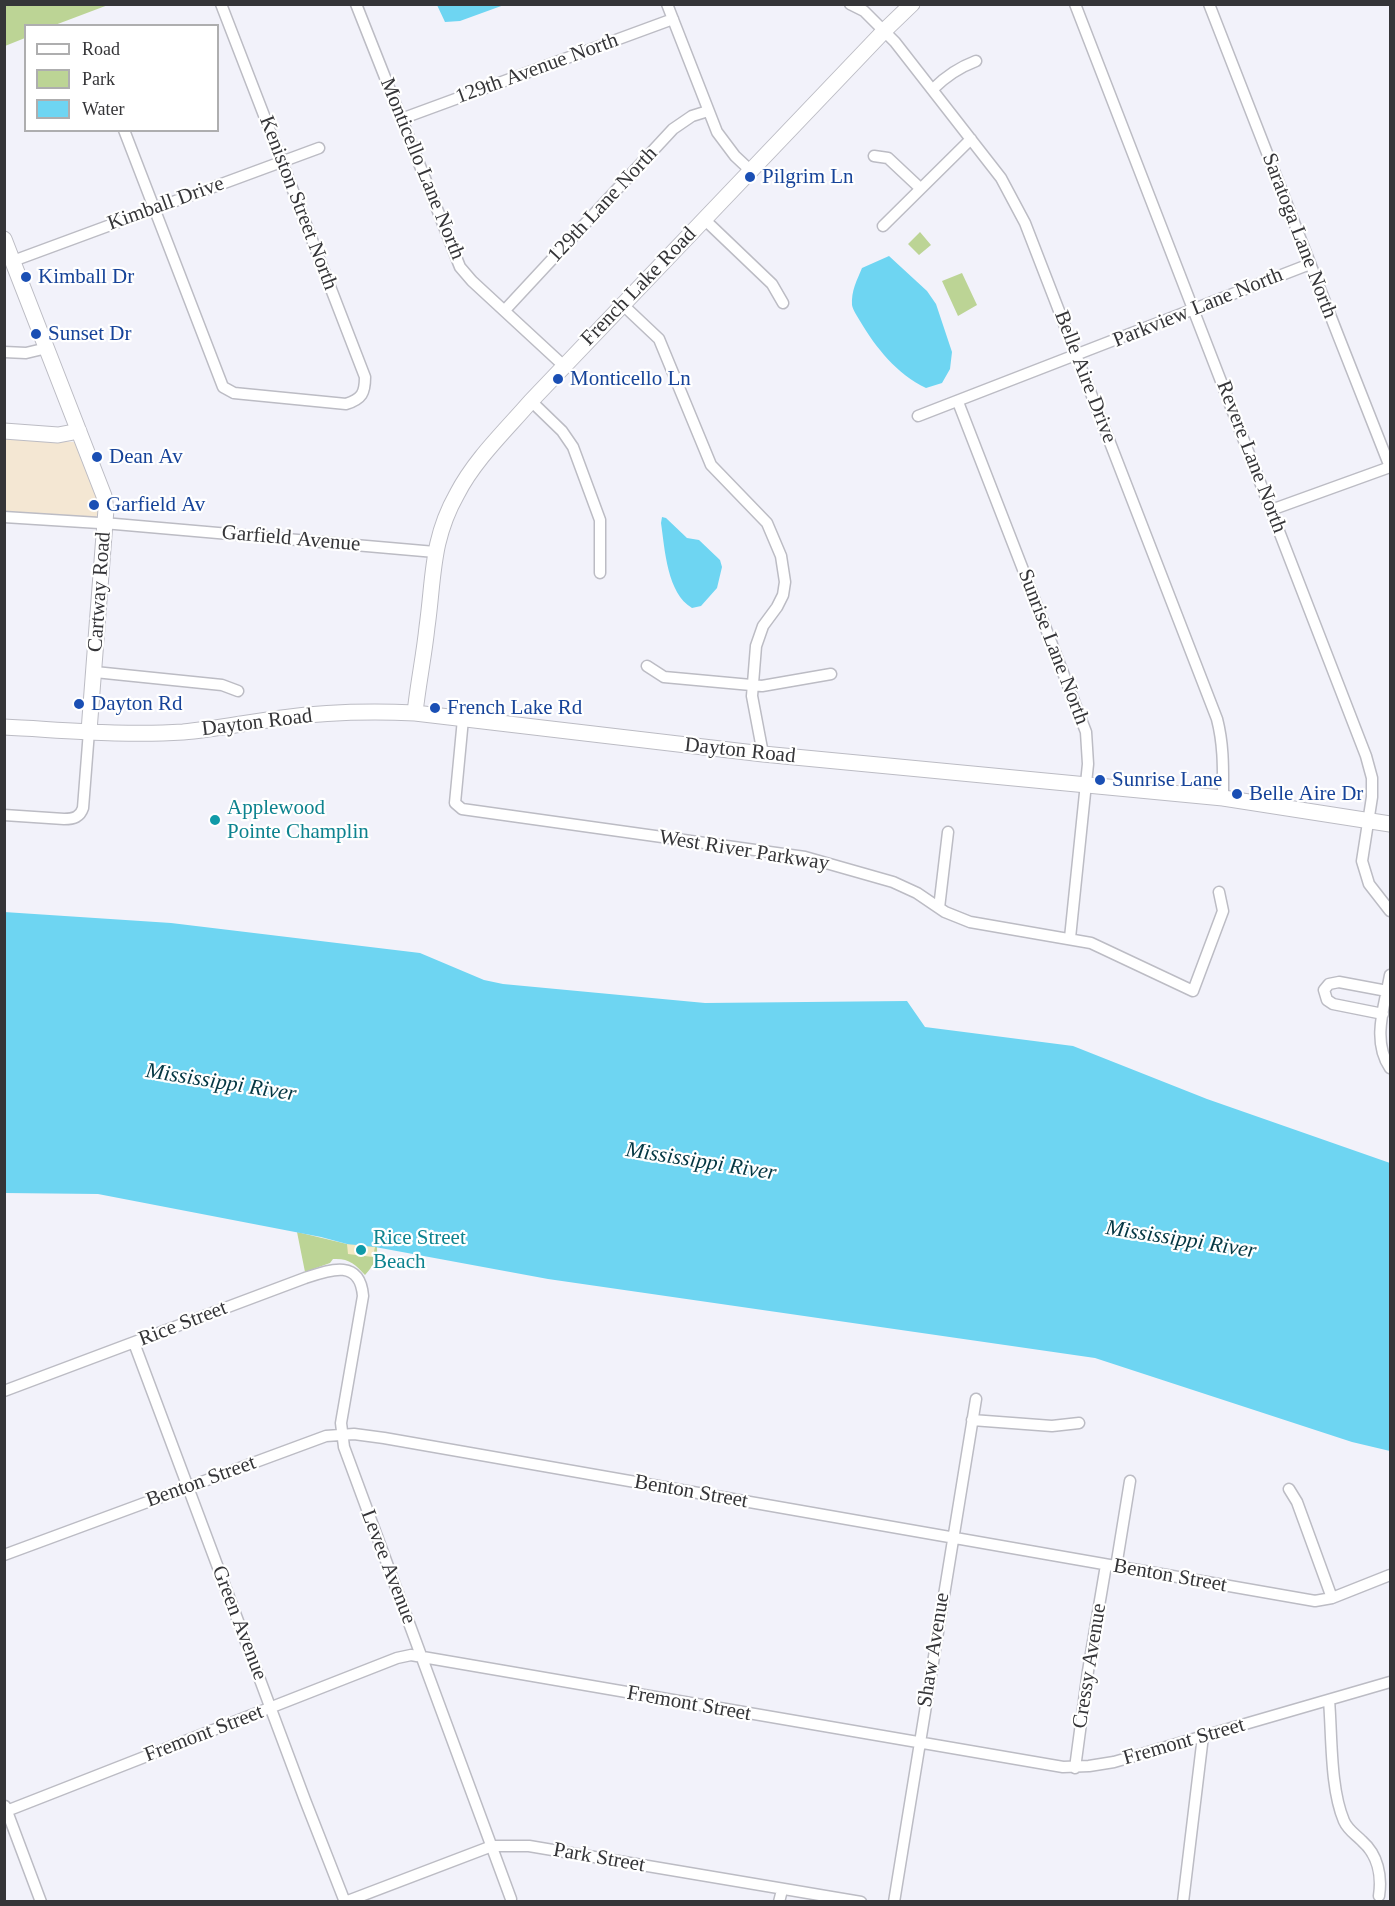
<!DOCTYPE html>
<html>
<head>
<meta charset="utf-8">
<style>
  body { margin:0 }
  #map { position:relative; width:1395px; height:1906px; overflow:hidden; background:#f2f2fa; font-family:Georgia,serif }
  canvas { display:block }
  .frame { position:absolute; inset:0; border:6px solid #353538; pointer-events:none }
  .legend { position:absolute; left:24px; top:24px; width:195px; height:108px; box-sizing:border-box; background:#fff; border:2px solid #aeaeaf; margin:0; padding:8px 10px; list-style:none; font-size:18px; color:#353538 }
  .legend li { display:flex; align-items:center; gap:12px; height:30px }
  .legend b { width:30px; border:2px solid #aeaeaf }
</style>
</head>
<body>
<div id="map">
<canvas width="1395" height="1906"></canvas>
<div class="frame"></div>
<ul class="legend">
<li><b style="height:8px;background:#fff"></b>Road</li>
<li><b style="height:16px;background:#bcd495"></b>Park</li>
<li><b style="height:16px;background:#6ed5f2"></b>Water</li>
</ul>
</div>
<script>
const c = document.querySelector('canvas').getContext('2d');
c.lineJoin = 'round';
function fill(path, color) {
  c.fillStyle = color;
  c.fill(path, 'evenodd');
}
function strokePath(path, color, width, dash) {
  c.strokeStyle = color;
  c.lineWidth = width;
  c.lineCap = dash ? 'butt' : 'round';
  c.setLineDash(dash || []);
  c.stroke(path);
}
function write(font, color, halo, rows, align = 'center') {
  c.font = font + ' Georgia,serif';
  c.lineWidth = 4.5;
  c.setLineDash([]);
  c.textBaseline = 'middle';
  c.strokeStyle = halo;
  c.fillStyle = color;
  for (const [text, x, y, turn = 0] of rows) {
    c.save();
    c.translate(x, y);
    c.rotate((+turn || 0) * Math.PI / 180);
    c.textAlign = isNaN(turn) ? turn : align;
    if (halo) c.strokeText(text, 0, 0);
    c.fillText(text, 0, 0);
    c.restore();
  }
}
const commercial = new Path2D(`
  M 4,438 L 75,442 L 96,495 L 99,512 L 96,517 L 91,519 L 5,512 Z`);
const green = new Path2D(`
  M 5,4 L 108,4 L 108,5 L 55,25 L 26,26 L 25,38 L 5,46 Z
  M 920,232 L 931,245 L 919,255 L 908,244 Z
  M 962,273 L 977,305 L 958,316 L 942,281 Z
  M 297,1232 L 347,1244 L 377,1247 C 378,1259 373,1266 365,1275 C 355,1264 349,1258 333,1259 L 330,1263 L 305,1272 Z`);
const sand = new Path2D(`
  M 347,1244 L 375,1247 L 373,1257 L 348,1254 Z`);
const water = new Path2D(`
  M 437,5 L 504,5 L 460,21 L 445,22 Z
  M 889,256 L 927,291 L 936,304 L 952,352 L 950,369 L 942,383 L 926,388 C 897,374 876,348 860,321 C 857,316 853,310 852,305 C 851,291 857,280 862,268 Z
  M 662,517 L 666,518 L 687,538 L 699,540 L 720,560 L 722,567 L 717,588 L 701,606 L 692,608 C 667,593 665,550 661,523 Z
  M 4,912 L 171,923 L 420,953 L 484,980 L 503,984 L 705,1003 L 907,1001 L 925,1027 L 1073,1046 L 1207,1099 L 1390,1163 L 1390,1451 L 1352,1442 L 1095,1358 L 548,1279 L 375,1247 L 347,1244 L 321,1237 L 98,1194 L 5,1193 Z`);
const street = new Path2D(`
  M 356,4 L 460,267 L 472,281 L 564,366
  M 667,4 L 717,132 L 735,156 L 751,171
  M 850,4 L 864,11 L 895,42 L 1001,178 L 1025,223 L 1217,719 C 1224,746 1223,771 1223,798
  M 1075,4 L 1366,756 L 1372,778 L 1372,797 L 1362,861 L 1369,884 L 1390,911
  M 1209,4 C 1269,159 1329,313 1390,467 L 1271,510
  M 933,89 C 945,77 960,67 976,61
  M 401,119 L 673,19
  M 124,130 L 223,387 L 234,393 L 346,404 C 362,399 365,393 365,377 L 221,4
  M 874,156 L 888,158 L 920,188
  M 704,219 L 772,284 L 783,303
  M 883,226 L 971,139
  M 13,261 L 319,148
  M 623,305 L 659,339 L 711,465 L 767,523 L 781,556 L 785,582 L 783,595 L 777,607 L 763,626 L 756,646 L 752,696 L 763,754
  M 505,310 L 673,129 L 692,116 L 708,111
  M 4,352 L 26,353 L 47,348
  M 531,401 L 562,431 L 573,447 L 600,520 L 600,573
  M 958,402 L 1086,732 L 1088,764 L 1070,938
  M 918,416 L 1310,264
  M 4,517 L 115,524 L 435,552
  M 647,666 L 664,677 L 762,686 L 831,674
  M 95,672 L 222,685 L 238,691
  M 463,719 L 455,803 L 462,809 L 805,857 L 893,882 L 917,893 L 945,912 L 970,922 L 1091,943 L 1193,991 L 1223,911 L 1219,892
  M 4,815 L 64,819 C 74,819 80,817 83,808 L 89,731
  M 939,908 L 948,832
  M 1390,975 C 1385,1005 1371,1040 1390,1068
  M 1383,1014 L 1333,1004 L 1327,1000 L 1324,990 L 1329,984 L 1339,982 L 1387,991
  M 134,1343 L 305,1800 L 345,1902
  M 4,1391 L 305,1278 C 329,1270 360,1258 363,1296 L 341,1423 L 344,1447 L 511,1899
  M 972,1420 L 1052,1426 L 1079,1423
  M 1289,1489 L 1297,1502 L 1332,1598
  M 4,1555 L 326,1436 L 354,1434 L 384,1438 L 1315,1601 L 1332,1598 L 1390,1575
  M 1116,1567 L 1130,1481
  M 1329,1700 C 1332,1736 1330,1788 1344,1821 C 1348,1830 1355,1834 1362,1841 C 1378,1855 1382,1876 1379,1896
  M 1075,1768 L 1088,1671 L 1106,1565
  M 5,1806 L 41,1902
  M 4,1812 L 397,1658 L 411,1655 L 1063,1767 L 1089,1766 L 1114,1762 L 1390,1682
  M 345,1902 L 492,1846 L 529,1846 L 861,1902
  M 779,1902 L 782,1890
  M 894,1902 L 976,1399
  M 1183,1902 L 1203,1736`);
const secondary = new Path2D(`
  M 4,239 L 104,496 L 106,509 L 89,731
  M 4,431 L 58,435 L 79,431
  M 415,713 C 418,684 424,656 427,627 C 434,577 431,540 457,494 C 475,459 506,430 531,401 L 885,30 L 912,4
  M 4,727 C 64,730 124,736 183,732 C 216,729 249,722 282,718 C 326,712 371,711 415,713 L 763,754 L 1223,798 L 1390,824`);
const markers = [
  [750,177,6,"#1a4fb4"],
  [26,277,6,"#1a4fb4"],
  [36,334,6,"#1a4fb4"],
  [558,379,6,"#1a4fb4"],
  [97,457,6,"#1a4fb4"],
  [94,505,6,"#1a4fb4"],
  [79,704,6,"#1a4fb4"],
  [435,708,6,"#1a4fb4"],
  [1100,780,6,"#1a4fb4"],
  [1237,794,6,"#1a4fb4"],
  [215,820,6,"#0f9aa8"],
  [361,1250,6,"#0f9aa8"]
];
const streetNames = [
  ["129th Avenue North",537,69,-20],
  ["Monticello Lane North",422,169,68],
  ["Keniston Street North",298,203,69],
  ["Kimball Drive",166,204,-20],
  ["129th Lane North",603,205,-47],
  ["Saratoga Lane North",1299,236,69],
  ["French Lake Road",639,287,-46],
  ["Parkview Lane North",1198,308,-22],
  ["Belle Aire Drive",1085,377,69],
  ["Revere Lane North",1251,457,69],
  ["Garfield Avenue",291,539,5],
  ["Cartway Road",100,592,-86],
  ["Sunrise Lane North",1053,647,69],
  ["Dayton Road",257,723,-7],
  ["Dayton Road",740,751,6],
  ["West River Parkway",744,851,9],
  ["Rice Street",183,1324,-21],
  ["Benton Street",201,1482,-20],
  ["Benton Street",691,1492,10],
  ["Levee Avenue",388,1567,69],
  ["Benton Street",1170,1576,10],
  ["Green Avenue",239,1623,69],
  ["Shaw Avenue",934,1650,-81],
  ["Cressy Avenue",1090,1666,-81],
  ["Fremont Street",689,1704,10],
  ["Fremont Street",204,1734,-21],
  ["Fremont Street",1184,1742,-16],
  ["Park Street",599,1858,10]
];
const transitNames = [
  ["Pilgrim Ln",762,177],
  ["Kimball Dr",38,277],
  ["Sunset Dr",48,334],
  ["Monticello Ln",570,379],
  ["Dean Av",109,457],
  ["Garfield Av",106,505],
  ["Dayton Rd",91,704],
  ["French Lake Rd",447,708],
  ["Sunrise Lane",1112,780],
  ["Belle Aire Dr",1249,794]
];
const cultureNames = [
  ["Applewood",227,808],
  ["Pointe Champlin",227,832],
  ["Rice Street",373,1238],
  ["Beach",373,1262]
];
const waterNames = [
  ["Mississippi River",221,1083,9],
  ["Mississippi River",701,1162,9],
  ["Mississippi River",1181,1240,9]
];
fill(commercial, '#f4e7d3');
fill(green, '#bcd495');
fill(sand, '#f3e9c4');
fill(water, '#6ed5f2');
strokePath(street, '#bcbcc4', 13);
strokePath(secondary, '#bcbcc4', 17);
strokePath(street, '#fff', 10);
strokePath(secondary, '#fff', 15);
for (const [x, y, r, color] of markers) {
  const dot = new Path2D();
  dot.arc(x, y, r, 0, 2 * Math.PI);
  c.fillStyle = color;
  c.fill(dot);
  strokePath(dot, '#fff', 2);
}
write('21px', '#353538', '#fff', streetNames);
write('21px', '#164399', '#fff', transitNames, 'left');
write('21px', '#0d838f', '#fff', cultureNames, 'left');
write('italic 22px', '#043743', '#fff', waterNames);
</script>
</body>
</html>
